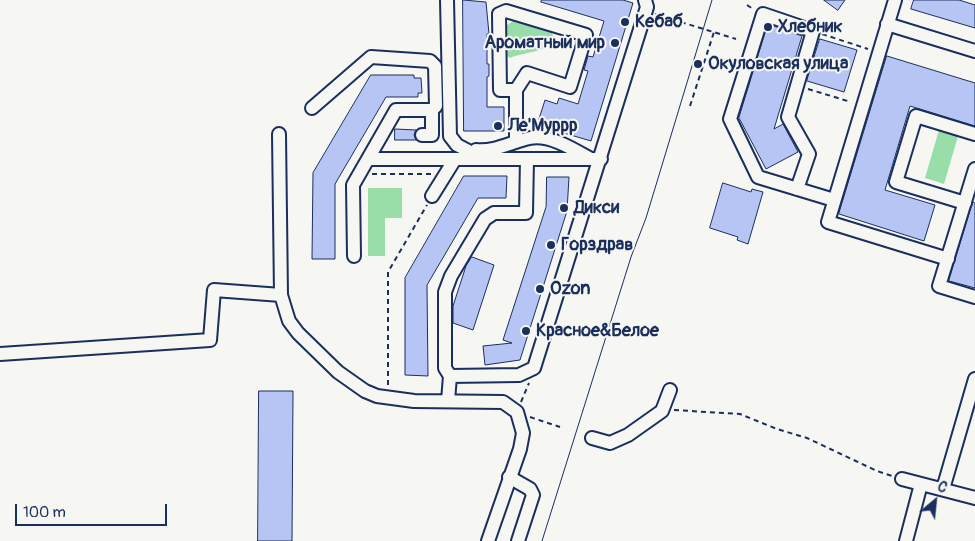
<!DOCTYPE html>
<html>
<head>
<meta charset="utf-8">
<style>
  body { margin:0 }
  #map { position:relative; width:975px; height:541px; overflow:hidden; background:#f6f6f2; font-family:Pangolin,sans-serif }
  canvas { display:block }
  .north { position:absolute; left:910px; top:476px; width:50px; height:50px; -webkit-text-stroke:4px #f6f6f2; paint-order:stroke; rotate:28deg; font-size:14px; font-weight:700; line-height:20px; text-align:center; color:#1b2f5e }
  .north::after { content:''; display:block; margin:auto; width:18px; height:22px; background:#1b2f5e; clip-path:polygon(50% 0,100% 100%,50% 72%,0 100%) }
  .scale { position:absolute; left:15px; top:504px; width:152px; height:22px; box-sizing:border-box; border:2px solid #1b2f5e; border-top:0; padding-left:6px; font-size:15px; line-height:18px; white-space:nowrap; color:#1b2f5e; -webkit-text-stroke:4px #f6f6f2; paint-order:stroke }
</style>
</head>
<body>
<div id="map">
<canvas width="975" height="541"></canvas>
<div class="north">С</div>
<div class="scale">100 m</div>
</div>
<script>
const c = document.querySelector('canvas').getContext('2d');
c.lineJoin = 'round';
function fill(path, color) {
  c.fillStyle = color;
  c.fill(path, 'evenodd');
}
function strokePath(path, color, width, dash) {
  c.strokeStyle = color;
  c.lineWidth = width;
  c.lineCap = dash ? 'butt' : 'round';
  c.setLineDash(dash || []);
  c.stroke(path);
}
function write(font, color, halo, rows, align = 'center') {
  c.font = font + ' Pangolin,sans-serif';
  c.lineWidth = 4;
  c.setLineDash([]);
  c.textBaseline = 'middle';
  c.strokeStyle = halo;
  c.fillStyle = color;
  for (const [text, x, y, turn = 0] of rows) {
    c.save();
    c.translate(x, y);
    c.rotate((+turn || 0) * Math.PI / 180);
    c.textAlign = isNaN(turn) ? turn : align;
    if (halo) c.strokeText(text, 0, 0);
    c.fillText(text, 0, 0);
    c.restore();
  }
}
const green = new Path2D(`
  M 513,21 L 552,33 L 554,39 C 544,54 526,51 510,58 L 507,56 L 507,25 Z
  M 939,130 L 958,136 L 944,184 L 925,178 Z
  M 368,188 L 402,188 L 402,218 L 385,218 L 385,256 L 368,256 Z`);
const building = new Path2D(`
  M 463,0 L 486,2 L 489,34 L 487,34 L 487,64 L 489,64 L 489,76 L 487,77 L 487,107 L 504,107 L 504,131 L 464,131 Z
  M 542,0 L 623,0 L 633,3 L 591,141 L 537,125 L 545,100 L 557,104 L 559,98 L 578,104 L 588,71 L 584,70 L 588,56 L 593,57 L 604,21 L 541,2 Z
  M 824,0 L 845,0 L 838,10 Z
  M 914,0 L 959,0 L 975,5 L 975,28 L 911,9 Z
  M 768,24 L 802,36 L 774,129 L 783,124 L 798,152 L 766,169 L 739,118 Z
  M 820,39 L 857,50 L 844,92 L 807,81 Z
  M 887,56 L 975,83 L 975,126 L 910,106 L 885,190 L 935,205 L 924,241 L 839,214 Z
  M 371,75 L 414,75 L 414,78 L 421,78 L 422,93 L 418,93 L 418,97 L 386,97 L 335,184 L 335,259 L 312,259 L 313,173 Z
  M 395,129 L 416,130 L 414,135 L 416,140 L 395,140 Z
  M 464,176 L 507,176 L 506,198 L 478,198 L 427,285 L 428,376 L 405,375 L 405,278 Z
  M 547,177 L 569,177 L 567,211 L 520,360 L 485,365 L 483,346 L 512,343 L 503,340 L 546,207 Z
  M 723,183 L 751,192 L 752,189 L 763,192 L 748,244 L 737,240 L 738,237 L 710,228 Z
  M 973,202 L 975,203 L 975,288 L 949,281 Z
  M 472,257 L 494,265 L 473,330 L 453,323 L 453,306 L 466,266 Z
  M 259,391 L 293,391 L 292,541 L 258,541 Z`);
const path = new Path2D(`
  M 747,5 L 753,9
  M 655,14 L 736,39
  M 822,34 L 868,49
  M 808,89 L 851,102
  M 690,106 L 714,32
  M 372,174 L 432,174
  M 388,385 L 388,272 L 427,205
  M 521,402 L 529,383
  M 674,410 L 740,414 L 777,429 L 807,438 L 877,471 L 892,476
  M 530,417 L 560,427`);
const minor = new Path2D(`
  M 447,0 L 450,136 L 457,145 L 480,157
  M 895,0 L 828,222 L 948,259
  M 887,24 L 975,51
  M 516,90 L 527,73 L 570,87 L 586,35 L 506,11 L 499,14 L 500,90 L 516,90 L 516,142
  M 312,108 L 371,57 L 430,61 L 435,66 L 436,106 L 432,110 L 396,110 L 353,185 L 354,256
  M 279,134 L 281,295 L 289,321 L 298,333 L 338,372 L 365,391 L 377,396 L 414,401 L 503,402 L 517,412 L 523,433 L 520,449 L 488,541
  M 422,135 L 432,135 L 432,110
  M 476,150 C 495,152 511,142 530,138 C 549,134 573,149 589,158
  M 369,159 L 601,159
  M 527,159 L 526,213 L 494,213 L 485,219 L 451,276 L 445,292 L 445,368 L 450,376 L 519,375 L 534,368 L 647,7 L 645,0
  M 975,169 L 939,286 L 975,297
  M 797,189 L 809,154 L 788,117 L 813,31 L 763,14 L 730,119 L 758,177 L 834,200
  M 432,196 L 455,159
  M 965,203 L 896,182 L 916,116 L 975,134
  M 0,354 L 210,340 L 214,290 L 281,295
  M 448,401 L 450,376
  M 592,438 L 610,443 L 628,435 L 662,411 L 670,390
  M 509,477 L 530,489 L 533,495 L 518,541
  M 902,479 L 975,498
  M 943,489 L 975,379
  M 906,541 L 921,484`);
const tram = new Path2D(`
  M 542,541 L 631,257 L 646,218 L 712,0`);
const markers = [
  [625,22,5,"#1b2f5e"],
  [768,27,5,"#1b2f5e"],
  [615,43,5,"#1b2f5e"],
  [698,64,5,"#1b2f5e"],
  [498,126,5,"#1b2f5e"],
  [564,208,5,"#1b2f5e"],
  [551,245,5,"#1b2f5e"],
  [540,289,5,"#1b2f5e"],
  [526,331,5,"#1b2f5e"]
];
const poiNames = [
  ["Кебаб",635,22],
  ["Хлебник",778,27],
  ["Ароматный мир",605,43,"right"],
  ["Окуловская улица",708,64],
  ["Ле'Муррр",508,126],
  ["Дикси",574,208],
  ["Горздрав",561,245],
  ["Ozon",550,289],
  ["Красное&Белое",536,331]
];
fill(green, '#99dda9');
fill(building, '#b7c5f5');
strokePath(building, '#1b2f5e', 1);
strokePath(minor, '#1b2f5e', 16);
strokePath(path, '#1b2f5e', 2, [5, 4]);
strokePath(minor, '#f6f6f2', 12);
strokePath(tram, '#1b2f5e', 1);
for (const [x, y, r, color] of markers) {
  const dot = new Path2D();
  dot.arc(x, y, r, 0, 2 * Math.PI);
  c.fillStyle = color;
  c.fill(dot);
  strokePath(dot, '#f6f6f2', 2);
}
write('bold 18px', '#1b2f5e', '#f6f6f2', poiNames, 'left');
</script>
</body>
</html>
